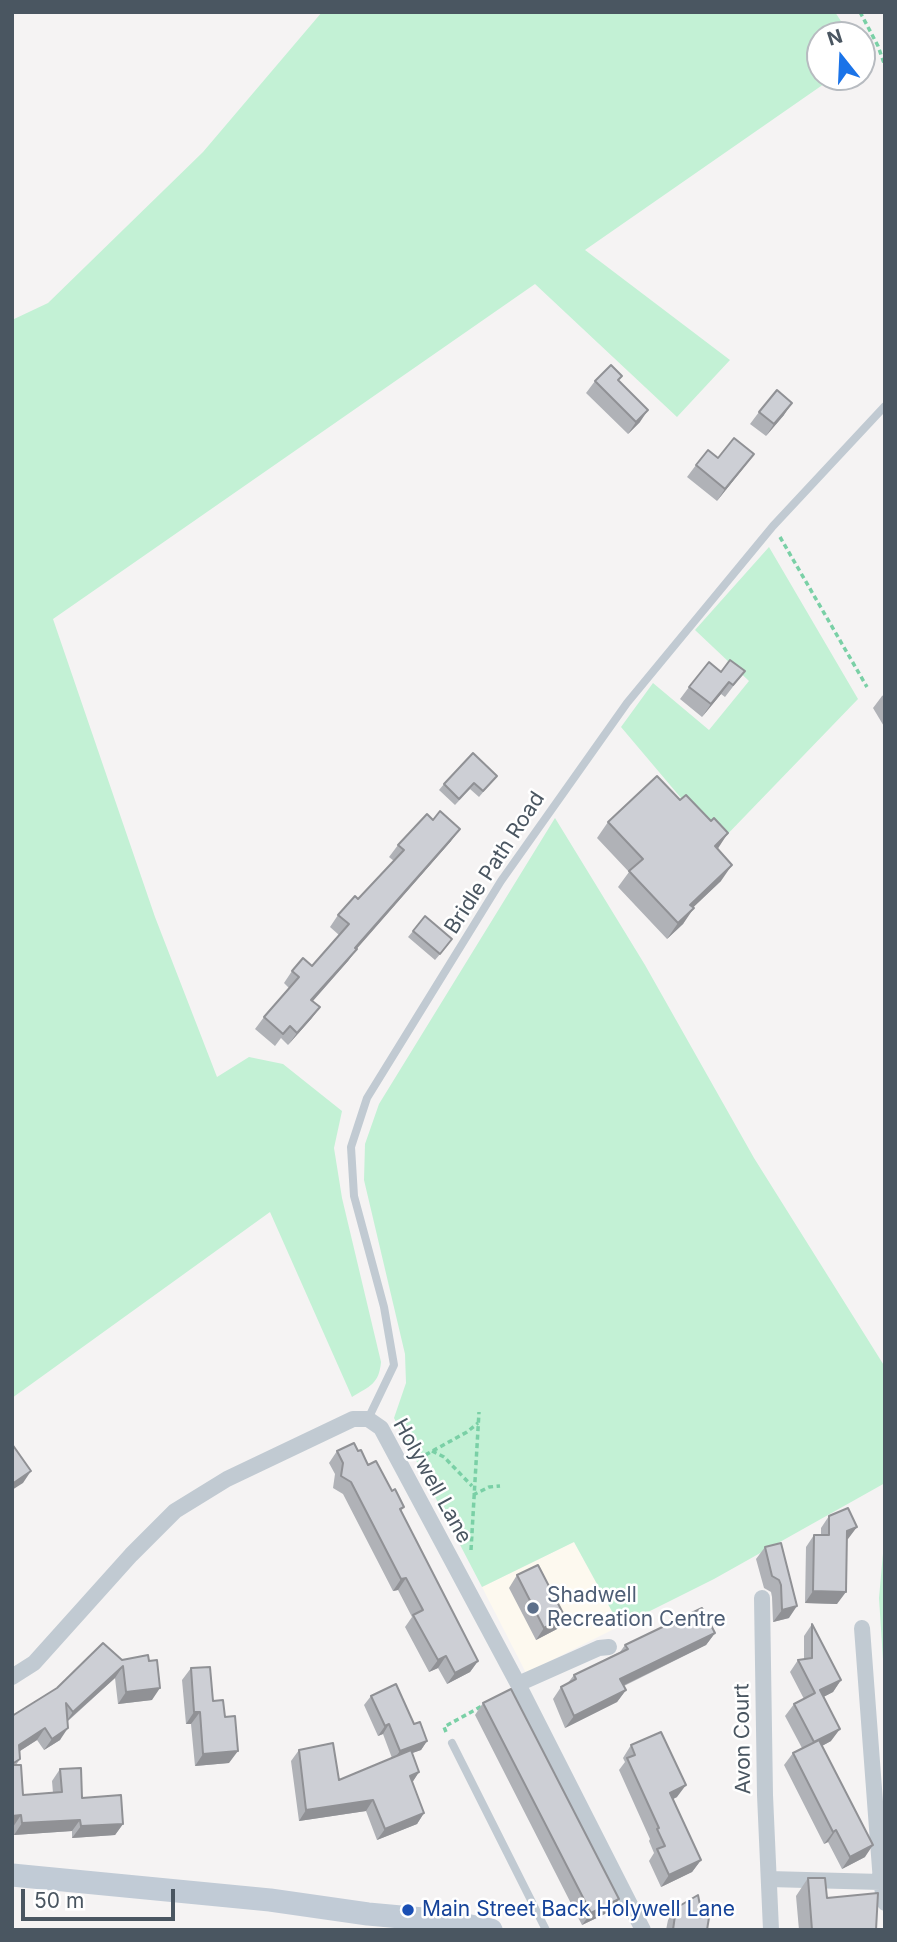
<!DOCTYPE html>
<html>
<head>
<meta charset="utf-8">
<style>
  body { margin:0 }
  #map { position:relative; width:897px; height:1942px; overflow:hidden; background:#f5f3f3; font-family:Inter,sans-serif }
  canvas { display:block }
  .frame { position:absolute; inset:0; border:14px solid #4a5661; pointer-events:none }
  .north { position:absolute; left:806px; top:21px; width:70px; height:70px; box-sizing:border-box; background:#fff; border:2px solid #b7bbc0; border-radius:50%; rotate:342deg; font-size:19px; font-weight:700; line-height:28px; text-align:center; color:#4a5661 }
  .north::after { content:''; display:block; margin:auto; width:24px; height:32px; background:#1a73e8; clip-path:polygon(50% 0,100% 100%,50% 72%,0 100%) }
  .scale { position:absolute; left:21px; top:1889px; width:154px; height:32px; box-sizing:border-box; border:4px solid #4a5661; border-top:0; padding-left:9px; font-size:21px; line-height:24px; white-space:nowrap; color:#4a5661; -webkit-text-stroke:5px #fff; paint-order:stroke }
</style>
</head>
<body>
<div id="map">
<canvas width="897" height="1942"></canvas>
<div class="frame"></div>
<div class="north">N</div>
<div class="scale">50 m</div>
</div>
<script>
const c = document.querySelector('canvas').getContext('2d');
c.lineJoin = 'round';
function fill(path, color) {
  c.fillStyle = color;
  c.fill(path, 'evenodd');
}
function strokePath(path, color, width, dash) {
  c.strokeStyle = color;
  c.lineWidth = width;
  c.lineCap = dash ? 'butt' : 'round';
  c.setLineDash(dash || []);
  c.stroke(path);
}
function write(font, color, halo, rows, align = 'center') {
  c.font = font + ' Inter,sans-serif';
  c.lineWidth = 5;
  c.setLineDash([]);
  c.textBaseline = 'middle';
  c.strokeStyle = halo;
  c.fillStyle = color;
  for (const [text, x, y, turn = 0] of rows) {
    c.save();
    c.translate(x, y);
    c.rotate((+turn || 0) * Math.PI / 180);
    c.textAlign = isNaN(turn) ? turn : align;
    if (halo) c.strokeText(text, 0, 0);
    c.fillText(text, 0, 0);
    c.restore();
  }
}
const commercial = new Path2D(`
  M 574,1542 L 620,1626 L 526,1673 L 482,1587 Z`);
const green = new Path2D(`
  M 322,12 L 835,12 L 850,35 L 820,35 L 820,77 L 834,77 L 585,250 L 730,360 L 677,417 L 535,284 L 53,619 L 155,917 L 217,1077 L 249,1057 L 283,1064 L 342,1111 L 334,1148 L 342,1198 L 381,1362 C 379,1384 370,1386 352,1397 L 270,1212 L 12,1398 L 12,320 L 48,303 L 203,152 Z
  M 769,547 L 858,699 L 719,843 L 621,727 L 653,683 L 709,730 L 749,681 L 695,630 Z
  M 555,818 L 645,965 L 754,1158 L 885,1367 L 885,1483 L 714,1579 L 620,1626 L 574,1542 L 482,1587 L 394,1418 L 406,1383 L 405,1354 L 364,1180 L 365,1144 L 379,1104 Z
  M 885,1531 L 885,1691 L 879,1598 Z`);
const path = new Path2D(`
  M 860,12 L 878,46 L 885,66
  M 780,537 L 867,687
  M 432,1451 L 444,1457 L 472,1486
  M 418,1459 L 467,1432 L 478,1423
  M 473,1495 L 489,1487 L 500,1486
  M 471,1550 L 479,1412
  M 446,1732 L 444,1727 L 482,1706`);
const lane = new Path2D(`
  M 368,1419 L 394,1365 L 384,1307 L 354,1196 L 351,1147 L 367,1098 L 501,881 L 627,703 L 773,526 L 885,406
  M 452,1743 L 546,1930`);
const street = new Path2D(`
  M 762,1598 L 765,1795 L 771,1930
  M 862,1628 L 881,1882 L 885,1903
  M 12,1677 L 34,1663 L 131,1555 L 175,1511 L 227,1479 L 353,1419 L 368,1419 L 381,1428 L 518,1684 L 643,1930
  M 518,1684 L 599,1648 L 609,1647
  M 769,1879 L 881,1882`);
const secondary = new Path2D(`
  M 12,1875 L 270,1900 L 368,1914 L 445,1921 L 491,1930`);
const wall = new Path2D(`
  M 595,381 L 619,381 L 640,422 L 628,434 L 586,393 Z
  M 759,412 L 784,415 L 766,436 L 750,424 Z
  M 754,454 L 717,501 L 687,477 L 696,465 L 718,458 Z
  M 745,671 L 725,697 L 721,694 L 702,717 L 680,699 L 689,687 L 721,672 Z
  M 885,694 L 885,728 L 873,708 L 882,696 Z
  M 497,776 L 479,797 L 470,789 L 455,805 L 439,790 L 444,784 Z
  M 608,822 L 717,849 L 721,881 L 693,907 L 683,924 L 667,939 L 618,887 L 629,872 L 597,838 Z
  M 451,841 L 356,949 L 348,961 L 313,1001 L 320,1007 L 311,1019 L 288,1045 L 281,1038 L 275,1046 L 255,1029 L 264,1017 L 289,988 L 284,983 L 292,971 L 312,966 L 339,935 L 330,927 L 338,915 L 358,899 L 394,861 L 389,857 L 398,845 Z
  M 413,931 L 448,945 L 435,960 L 408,937 Z
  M 337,1451 L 358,1451 L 404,1507 L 401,1511 L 478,1661 L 470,1672 L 447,1684 L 438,1668 L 429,1672 L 405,1627 L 412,1617 L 398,1590 L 393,1591 L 343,1494 L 333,1488 L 335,1474 L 329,1463 Z
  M 829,1516 L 857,1527 L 846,1539 L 837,1604 L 805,1603 L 806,1547 L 814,1535 L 821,1535 L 821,1528 Z
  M 781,1543 L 789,1618 L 773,1622 L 772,1597 L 771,1592 L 764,1588 L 756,1559 L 765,1547 Z
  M 517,1575 L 557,1629 L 536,1640 L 509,1588 Z
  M 812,1624 L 841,1680 L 833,1692 L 823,1697 L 831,1741 L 822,1746 L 865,1857 L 842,1869 L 828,1842 L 824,1844 L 784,1765 L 793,1753 L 802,1748 L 785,1716 L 794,1704 L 804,1699 L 790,1672 L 798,1660 L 804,1659 L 804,1636 Z
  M 715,1633 L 706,1645 L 624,1686 L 626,1690 L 617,1702 L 565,1728 L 553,1699 L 561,1687 L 567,1684 L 574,1675 L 620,1652 L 625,1645 Z
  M 122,1660 L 152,1700 L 118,1704 L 115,1678 L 67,1722 L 60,1740 L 44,1750 L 37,1740 L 20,1751 L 20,1759 L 16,1765 L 23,1795 L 53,1793 L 52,1781 L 60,1769 L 82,1798 L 123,1824 L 115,1835 L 72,1838 L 72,1831 L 14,1835 L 12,1716 Z
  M 191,1668 L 213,1701 L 229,1763 L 195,1766 L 191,1724 L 186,1724 L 182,1680 Z
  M 371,1696 L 414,1724 L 427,1741 L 421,1750 L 412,1753 L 419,1772 L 412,1782 L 424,1813 L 417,1824 L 377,1840 L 366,1811 L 299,1821 L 291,1761 L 299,1750 L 339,1780 L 392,1758 L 383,1734 L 378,1736 L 364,1705 Z
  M 483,1703 L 619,1899 L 611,1911 L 582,1925 L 475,1715 Z
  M 631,1745 L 677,1797 L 673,1799 L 701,1860 L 692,1872 L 661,1887 L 649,1861 L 654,1853 L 649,1841 L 650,1839 L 619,1770 L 625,1762 L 623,1758 Z
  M 808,1878 L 827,1898 L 876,1930 L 799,1930 L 796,1896 Z
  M 676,1908 L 701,1910 L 707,1930 L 666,1930 L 668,1920 Z`);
const shadedWall = new Path2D(`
  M 792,403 L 784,415 L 766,436 L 774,424 Z
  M 648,410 L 640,422 L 628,434 L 636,422 Z
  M 754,454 L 745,466 L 717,501 L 725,489 Z
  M 729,682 L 721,694 L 702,717 L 711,704 Z
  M 460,829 L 451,841 L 347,960 L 355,948 Z
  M 728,833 L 717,850 L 715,846 Z
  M 732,865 L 721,881 L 679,921 L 690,905 Z
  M 694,908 L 683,924 L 667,939 L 678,923 Z
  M 357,949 L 348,961 L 303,1012 L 311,1000 Z
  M 320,1007 L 311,1019 L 288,1045 L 297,1033 Z
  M 31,1471 L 23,1483 L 12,1490 L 12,1484 Z
  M 857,1527 L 848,1539 L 838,1543 L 847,1531 Z
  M 406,1578 L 398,1590 L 393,1591 L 401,1579 Z
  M 813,1591 L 846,1592 L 837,1604 L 805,1603 Z
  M 797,1606 L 789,1618 L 773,1622 L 782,1610 Z
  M 565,1617 L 557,1629 L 536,1640 L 544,1628 Z
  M 715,1633 L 706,1645 L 612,1691 L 620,1679 Z
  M 446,1656 L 438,1668 L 429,1672 L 438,1660 Z
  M 478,1661 L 470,1672 L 447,1684 L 455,1673 Z
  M 123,1666 L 115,1678 L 65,1723 L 73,1712 Z
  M 841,1680 L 833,1692 L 812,1703 L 820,1690 Z
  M 160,1688 L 152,1700 L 118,1704 L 126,1692 Z
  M 626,1690 L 617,1702 L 565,1728 L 574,1716 Z
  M 194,1712 L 200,1712 L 191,1724 L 186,1724 Z
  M 389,1724 L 383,1734 L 378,1736 L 385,1726 Z
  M 45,1728 L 37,1740 L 12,1756 L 19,1745 Z
  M 68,1728 L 60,1740 L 44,1750 L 52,1739 Z
  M 840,1729 L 831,1741 L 805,1755 L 814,1742 Z
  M 427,1741 L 421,1750 L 393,1760 L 400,1751 Z
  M 238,1751 L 229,1763 L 195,1766 L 203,1754 Z
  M 419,1772 L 412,1783 L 410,1776 Z
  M 686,1785 L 677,1797 L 661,1805 L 670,1793 Z
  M 373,1800 L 366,1811 L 299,1821 L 306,1810 Z
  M 424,1813 L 417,1824 L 377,1840 L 385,1829 Z
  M 21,1815 L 13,1827 L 12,1827 L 12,1816 Z
  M 80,1820 L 72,1831 L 14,1835 L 22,1823 Z
  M 123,1824 L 115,1835 L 72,1838 L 81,1826 Z
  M 836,1830 L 828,1842 L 824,1844 L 833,1832 Z
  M 873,1845 L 865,1857 L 842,1869 L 850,1857 Z
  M 701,1860 L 692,1872 L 661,1887 L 669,1875 Z
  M 619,1899 L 611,1911 L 582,1925 L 591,1913 Z`);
const building = new Path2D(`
  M 611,365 L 622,376 L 618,380 L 648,410 L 636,422 L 595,381 Z
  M 777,390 L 792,403 L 774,424 L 759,412 Z
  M 734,438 L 754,454 L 725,489 L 696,465 L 708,450 L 718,458 Z
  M 730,660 L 745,671 L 733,685 L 729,682 L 711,704 L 689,687 L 709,662 L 721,672 Z
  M 473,753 L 497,776 L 483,791 L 474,783 L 459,799 L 444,784 Z
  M 657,776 L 680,800 L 686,795 L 711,821 L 714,818 L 728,833 L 715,846 L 732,865 L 690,905 L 694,908 L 678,923 L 629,871 L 643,859 L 608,822 Z
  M 440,811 L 460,829 L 355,948 L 357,949 L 311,1000 L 320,1007 L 297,1033 L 290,1026 L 283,1034 L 264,1017 L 299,977 L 292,971 L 303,958 L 312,966 L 349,924 L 338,915 L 355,896 L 358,899 L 404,850 L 398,845 L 427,814 L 433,820 Z
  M 425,916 L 452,939 L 440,954 L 413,931 Z
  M 354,1443 L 358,1451 L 361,1450 L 368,1465 L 376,1461 L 392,1491 L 395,1489 L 404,1507 L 400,1509 L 478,1661 L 455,1673 L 446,1656 L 438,1660 L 413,1615 L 423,1610 L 406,1578 L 401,1579 L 351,1482 L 341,1476 L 343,1463 L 337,1451 Z
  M 12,1444 L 31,1471 L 12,1484 Z
  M 848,1508 L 857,1527 L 847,1531 L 846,1592 L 813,1591 L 814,1535 L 829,1535 L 829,1516 Z
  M 781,1543 L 797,1606 L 782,1610 L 781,1585 L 779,1580 L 772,1576 L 765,1547 Z
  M 538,1565 L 565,1617 L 544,1628 L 517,1575 Z
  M 702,1608 L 715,1633 L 620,1679 L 626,1690 L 574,1716 L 561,1687 L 576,1679 L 574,1675 L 628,1649 L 625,1645 Z
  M 812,1624 L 841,1680 L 820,1690 L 840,1729 L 814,1742 L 794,1704 L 815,1693 L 798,1660 L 812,1658 Z
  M 103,1643 L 122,1660 L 148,1655 L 149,1661 L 157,1660 L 160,1688 L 126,1692 L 123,1666 L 73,1712 L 66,1703 L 68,1728 L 52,1739 L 45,1728 L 19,1745 L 20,1759 L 12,1764 L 12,1716 L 57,1688 Z
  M 210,1667 L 213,1701 L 223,1700 L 225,1717 L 235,1716 L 238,1751 L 203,1754 L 200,1712 L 194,1712 L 191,1668 Z
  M 396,1684 L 414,1724 L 420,1722 L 427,1741 L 400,1751 L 389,1724 L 385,1726 L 371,1696 Z
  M 511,1689 L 619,1899 L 591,1913 L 483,1703 Z
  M 661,1732 L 686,1785 L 670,1793 L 701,1860 L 669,1875 L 657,1849 L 665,1846 L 657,1829 L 659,1828 L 627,1758 L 635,1755 L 631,1745 Z
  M 819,1740 L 873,1845 L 850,1857 L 836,1830 L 833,1832 L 793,1753 Z
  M 333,1743 L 339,1780 L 411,1750 L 419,1772 L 410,1776 L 424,1813 L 385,1829 L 373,1800 L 306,1810 L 299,1750 Z
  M 12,1765 L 21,1765 L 23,1795 L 62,1792 L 60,1769 L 81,1768 L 82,1798 L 121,1795 L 123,1824 L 81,1826 L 80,1820 L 22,1823 L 21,1815 L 12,1816 Z
  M 808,1878 L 825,1878 L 827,1898 L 878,1893 L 876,1930 L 812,1930 Z
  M 698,1895 L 701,1910 L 710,1911 L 707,1930 L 673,1930 L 676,1908 Z`);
const markers = [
  [533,1608,7,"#5c6f8a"],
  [408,1910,7,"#1a4fb4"]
];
const streetNames = [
  ["Bridle Path Road",495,863,-57],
  ["Holywell Lane",432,1481,61],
  ["Avon Court",743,1739,-91]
];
const serviceNames = [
  ["Shadwell",547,1596],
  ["Recreation Centre",547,1620]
];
const transitNames = [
  ["Main Street Back Holywell Lane",422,1910]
];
fill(commercial, '#fdf9ef');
fill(green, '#c3f1d5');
strokePath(path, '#7ad0a6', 3.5, [5, 3.5]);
strokePath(lane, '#c1cad2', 8);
strokePath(street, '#c1cad2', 16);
strokePath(secondary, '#c1cbd6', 23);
fill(wall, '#b0b2b7');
fill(shadedWall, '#909195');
fill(building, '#cdcfd5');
strokePath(building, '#909195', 2);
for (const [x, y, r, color] of markers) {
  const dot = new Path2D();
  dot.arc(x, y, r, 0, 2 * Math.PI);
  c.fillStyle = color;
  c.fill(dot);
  strokePath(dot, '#fff', 2.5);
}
write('21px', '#4a5661', '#fff', streetNames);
write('21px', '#4e5e75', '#fff', serviceNames, 'left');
write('21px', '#164399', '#fff', transitNames, 'left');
</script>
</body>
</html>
